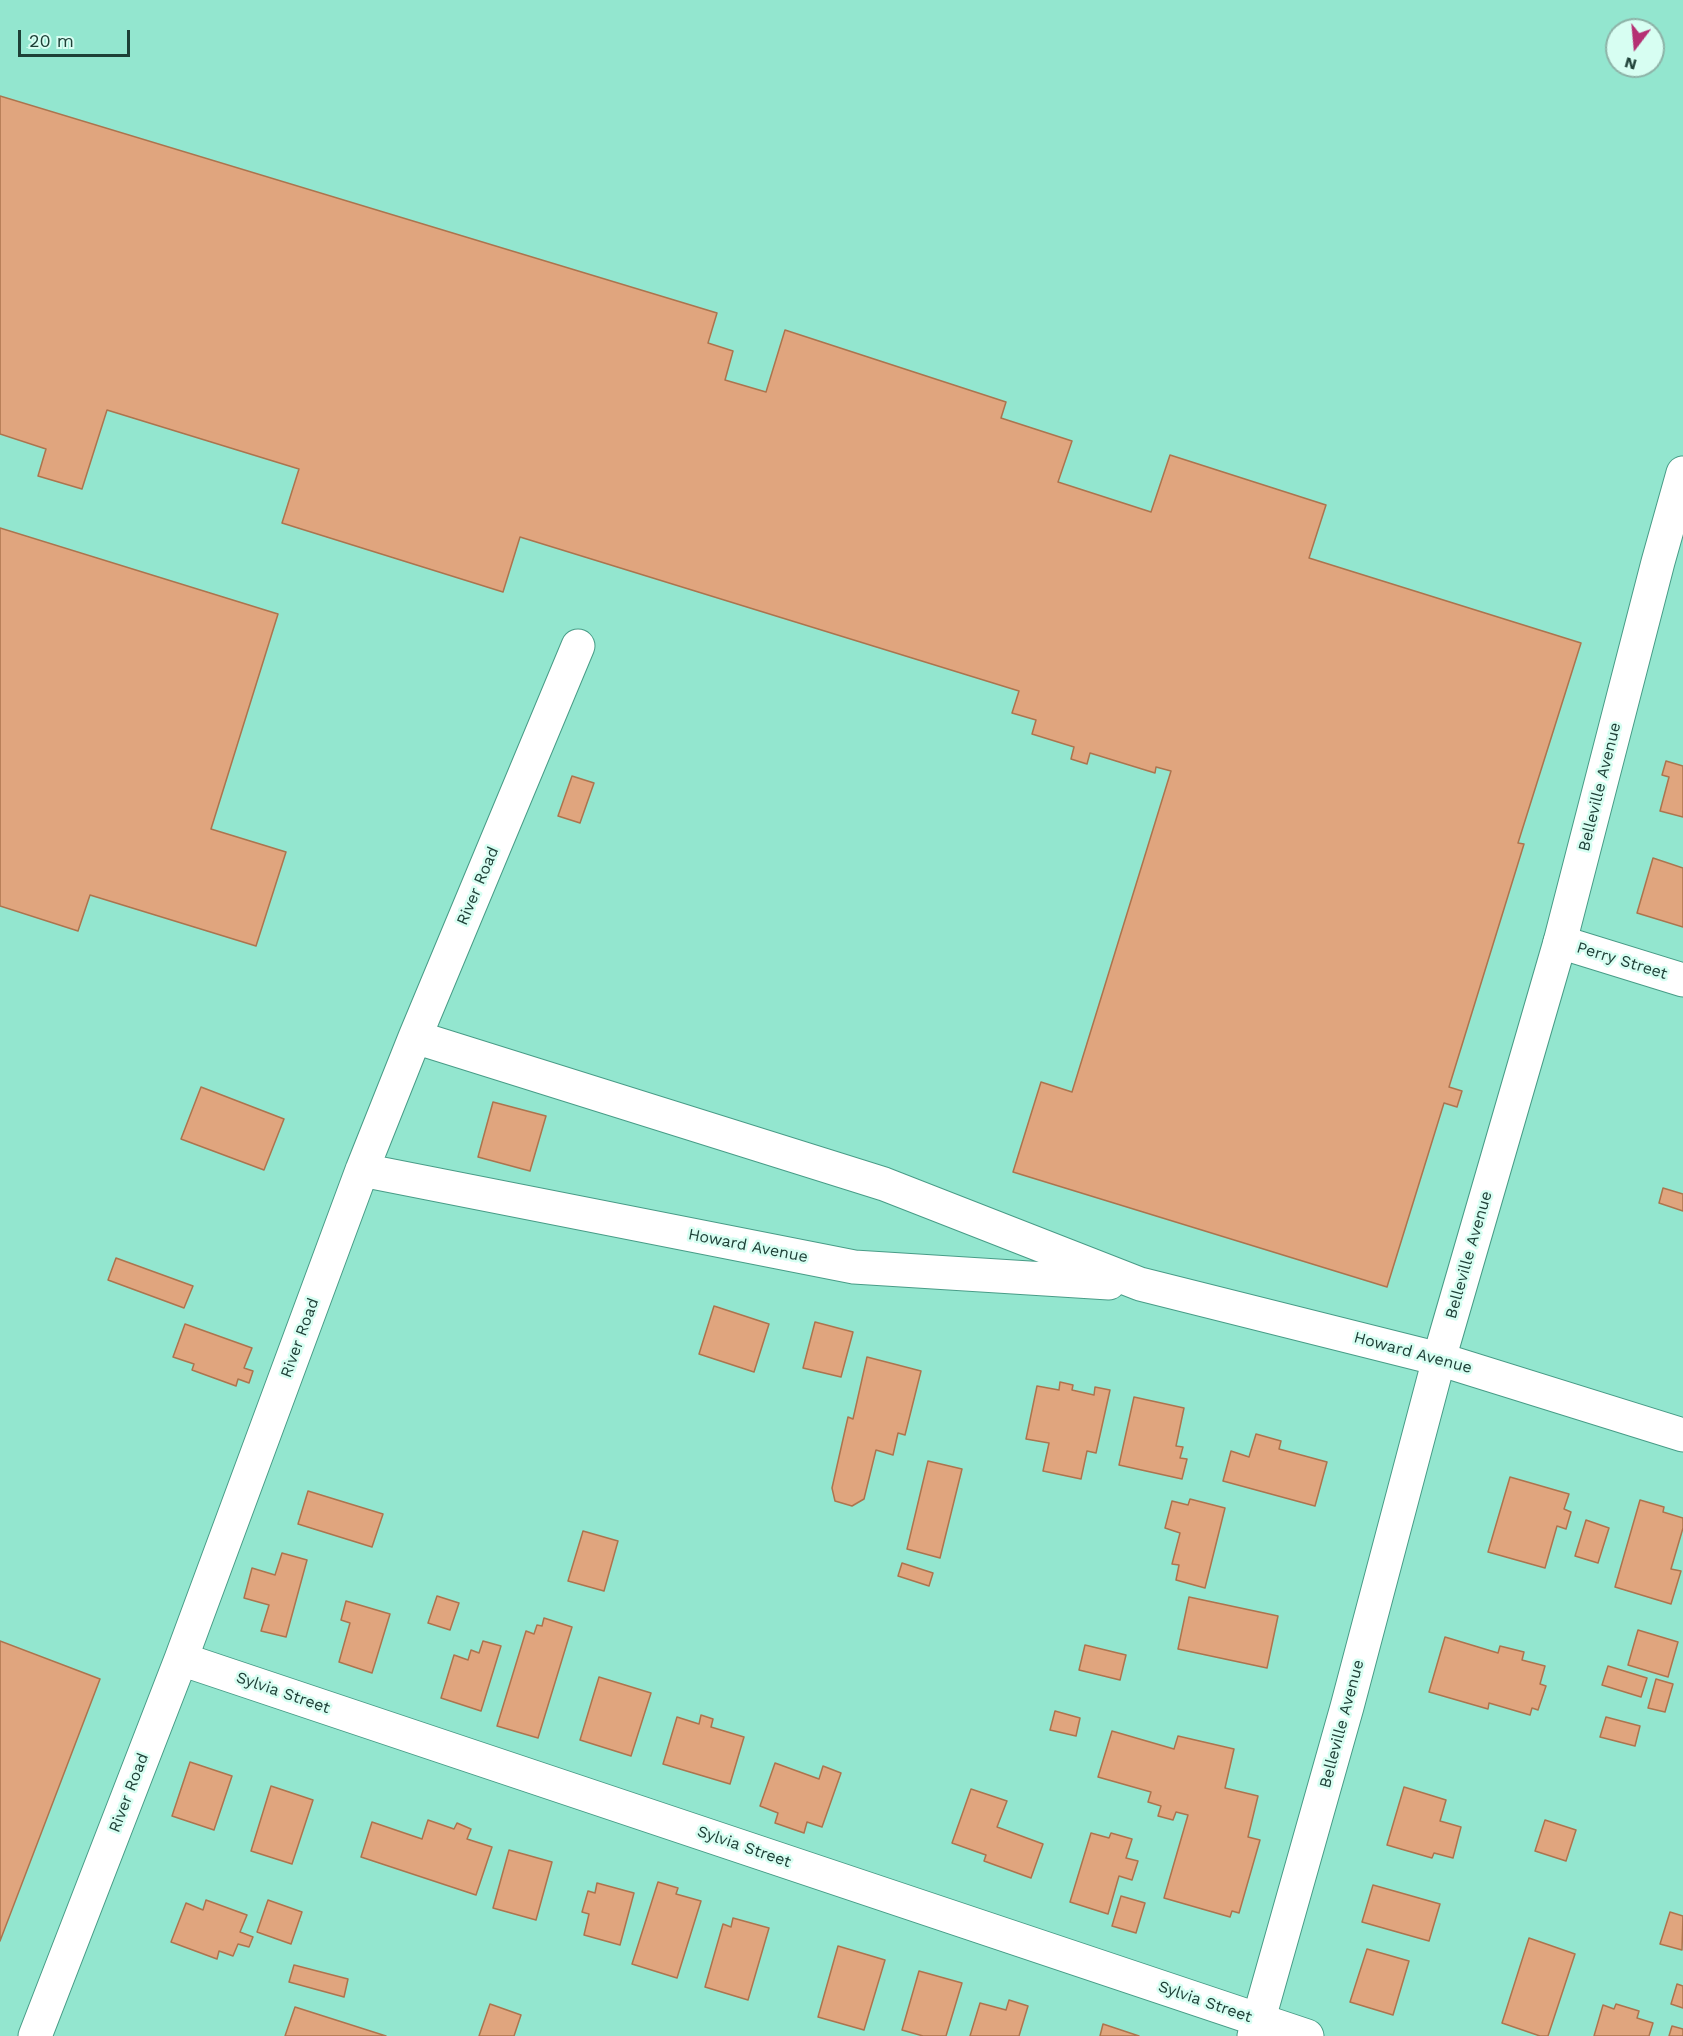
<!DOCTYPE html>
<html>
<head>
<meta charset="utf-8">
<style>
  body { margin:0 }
  #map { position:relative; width:1683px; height:2036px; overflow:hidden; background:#93e6cf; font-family:"Work Sans",sans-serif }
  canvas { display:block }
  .north { position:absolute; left:1605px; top:18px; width:60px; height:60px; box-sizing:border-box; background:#d7fef2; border:2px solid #8db2a7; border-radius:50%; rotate:196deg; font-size:16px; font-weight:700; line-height:24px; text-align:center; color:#1e4037 }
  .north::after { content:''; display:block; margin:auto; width:21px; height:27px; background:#b53073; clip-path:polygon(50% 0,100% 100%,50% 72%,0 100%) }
  .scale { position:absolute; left:18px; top:30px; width:112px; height:27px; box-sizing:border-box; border:3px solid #1e4037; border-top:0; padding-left:8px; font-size:18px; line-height:21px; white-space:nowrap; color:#1e4037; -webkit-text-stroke:4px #d7fef2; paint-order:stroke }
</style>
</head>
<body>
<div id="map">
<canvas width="1683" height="2036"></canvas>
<div class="north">N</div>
<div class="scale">20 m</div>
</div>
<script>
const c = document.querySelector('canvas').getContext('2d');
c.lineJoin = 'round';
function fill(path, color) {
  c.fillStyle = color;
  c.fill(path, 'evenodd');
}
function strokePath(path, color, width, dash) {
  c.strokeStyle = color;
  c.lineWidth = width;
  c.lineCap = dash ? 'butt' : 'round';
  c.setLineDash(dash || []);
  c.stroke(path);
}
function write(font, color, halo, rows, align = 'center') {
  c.font = font + ' "Work Sans",sans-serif';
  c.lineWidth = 5;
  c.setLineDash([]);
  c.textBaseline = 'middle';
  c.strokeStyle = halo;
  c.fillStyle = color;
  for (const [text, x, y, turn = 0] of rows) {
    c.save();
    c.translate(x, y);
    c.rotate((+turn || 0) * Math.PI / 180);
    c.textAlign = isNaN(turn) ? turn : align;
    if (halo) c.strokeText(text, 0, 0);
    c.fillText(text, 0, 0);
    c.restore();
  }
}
const building = new Path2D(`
  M 0,96 L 717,313 L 708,343 L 733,351 L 725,380 L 766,392 L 785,330 L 1006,402 L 1001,418 L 1072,441 L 1058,482 L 1151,512 L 1170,455 L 1326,505 L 1309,558 L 1581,643 L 1518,843 L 1524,844 L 1449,1087 L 1462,1091 L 1457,1107 L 1444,1103 L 1387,1287 L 1013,1172 L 1041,1082 L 1072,1092 L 1171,771 L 1156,767 L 1155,773 L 1090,753 L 1087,764 L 1071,759 L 1074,747 L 1032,734 L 1036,720 L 1012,713 L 1019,691 L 520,537 L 503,592 L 282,523 L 299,469 L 107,410 L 82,489 L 38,476 L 46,449 L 0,434 Z
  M 0,528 L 278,614 L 211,829 L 286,852 L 256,946 L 90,895 L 78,931 L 0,906 Z
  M 1666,761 L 1683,766 L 1683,817 L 1660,811 L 1669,777 L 1662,775 Z
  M 572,776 L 594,783 L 580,823 L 558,816 Z
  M 1653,858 L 1683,868 L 1683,927 L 1637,913 Z
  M 201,1087 L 284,1119 L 264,1170 L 181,1139 Z
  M 493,1102 L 546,1116 L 530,1171 L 478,1157 Z
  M 1663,1188 L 1683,1194 L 1683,1211 L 1659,1203 Z
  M 116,1258 L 193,1286 L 184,1308 L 108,1280 Z
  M 714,1306 L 769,1324 L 754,1372 L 699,1354 Z
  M 815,1322 L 853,1332 L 841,1377 L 803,1368 Z
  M 185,1324 L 252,1348 L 244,1368 L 253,1371 L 249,1383 L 238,1379 L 236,1386 L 192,1370 L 194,1364 L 173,1357 Z
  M 867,1357 L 921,1371 L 905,1435 L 898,1433 L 893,1455 L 876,1450 L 864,1499 L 852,1506 L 835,1501 L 832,1488 L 848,1417 L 853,1419 Z
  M 1060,1382 L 1073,1385 L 1072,1390 L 1094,1395 L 1095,1387 L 1110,1390 L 1096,1453 L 1087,1451 L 1081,1479 L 1043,1471 L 1049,1443 L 1026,1439 L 1037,1386 L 1059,1390 Z
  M 1134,1397 L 1184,1408 L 1176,1446 L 1183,1447 L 1180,1458 L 1187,1459 L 1182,1479 L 1119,1465 Z
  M 1256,1434 L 1281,1441 L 1279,1449 L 1327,1462 L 1315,1506 L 1223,1481 L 1231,1451 L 1249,1457 Z
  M 928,1461 L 962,1469 L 940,1558 L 907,1549 Z
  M 1510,1477 L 1569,1494 L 1564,1509 L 1571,1512 L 1566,1529 L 1557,1526 L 1545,1568 L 1488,1552 Z
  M 308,1491 L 383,1514 L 372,1547 L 298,1524 Z
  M 1190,1499 L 1225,1508 L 1205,1588 L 1176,1580 L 1179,1565 L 1172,1564 L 1180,1533 L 1165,1528 L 1172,1501 L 1188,1505 Z
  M 1640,1500 L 1664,1507 L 1663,1512 L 1683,1518 L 1683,1528 L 1671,1569 L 1681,1571 L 1671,1604 L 1615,1587 Z
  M 1586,1520 L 1609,1528 L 1598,1563 L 1575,1556 Z
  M 583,1531 L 618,1541 L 604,1591 L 568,1581 Z
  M 282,1553 L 307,1560 L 286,1637 L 261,1631 L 269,1605 L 244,1598 L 252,1568 L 275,1575 Z
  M 902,1563 L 933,1573 L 929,1586 L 898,1576 Z
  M 437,1596 L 459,1603 L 450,1630 L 428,1623 Z
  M 1189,1597 L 1278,1616 L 1267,1668 L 1178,1649 Z
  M 346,1601 L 390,1614 L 372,1673 L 339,1662 L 350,1623 L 341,1620 Z
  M 544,1618 L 572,1627 L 538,1738 L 497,1726 L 526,1631 L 534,1634 L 537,1625 L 542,1626 Z
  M 1638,1630 L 1678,1642 L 1668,1677 L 1628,1665 Z
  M 1445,1637 L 1498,1653 L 1500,1646 L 1524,1652 L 1522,1660 L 1545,1666 L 1540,1684 L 1546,1686 L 1538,1710 L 1532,1708 L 1530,1715 L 1489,1703 L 1488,1709 L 1429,1692 Z
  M 0,1641 L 100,1679 L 0,1941 Z
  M 483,1641 L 501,1646 L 481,1711 L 441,1698 L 454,1655 L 468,1660 L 471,1650 L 479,1653 Z
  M 1085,1645 L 1126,1655 L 1120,1680 L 1079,1670 Z
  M 1608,1666 L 1647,1678 L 1641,1697 L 1602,1685 Z
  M 599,1677 L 651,1693 L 631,1756 L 580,1740 Z
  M 1656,1679 L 1673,1684 L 1665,1712 L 1648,1708 Z
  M 1055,1711 L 1080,1718 L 1076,1736 L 1050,1730 Z
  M 701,1715 L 713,1719 L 711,1727 L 744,1737 L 730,1784 L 663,1764 L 677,1717 L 699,1724 Z
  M 1606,1717 L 1640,1726 L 1635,1746 L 1600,1737 Z
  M 1112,1731 L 1174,1749 L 1178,1736 L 1234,1749 L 1225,1788 L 1258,1796 L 1248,1837 L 1260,1840 L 1239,1913 L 1232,1911 L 1230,1917 L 1164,1898 L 1188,1815 L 1176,1812 L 1173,1820 L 1158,1816 L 1161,1806 L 1148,1802 L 1151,1792 L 1098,1777 Z
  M 190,1762 L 232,1776 L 214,1830 L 172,1816 Z
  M 775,1763 L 819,1779 L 823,1766 L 841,1773 L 822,1827 L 807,1822 L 804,1833 L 775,1823 L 778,1813 L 760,1806 Z
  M 271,1786 L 313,1800 L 292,1864 L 251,1851 Z
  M 1404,1787 L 1446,1800 L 1440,1821 L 1461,1827 L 1453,1858 L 1434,1853 L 1432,1858 L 1387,1845 Z
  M 971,1789 L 1007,1801 L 997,1827 L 1043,1844 L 1031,1878 L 984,1861 L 986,1855 L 952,1843 Z
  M 428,1820 L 454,1829 L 457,1823 L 471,1829 L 467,1839 L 492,1847 L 476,1895 L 361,1857 L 372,1822 L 422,1839 Z
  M 1545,1820 L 1576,1830 L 1566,1861 L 1535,1851 Z
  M 1091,1833 L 1109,1838 L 1111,1833 L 1132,1839 L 1126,1858 L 1138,1861 L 1132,1880 L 1119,1876 L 1108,1914 L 1070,1902 Z
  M 509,1850 L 552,1862 L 536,1920 L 493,1908 Z
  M 658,1882 L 678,1888 L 676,1894 L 701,1901 L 677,1978 L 632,1964 Z
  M 597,1883 L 634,1893 L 620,1945 L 584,1935 L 589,1914 L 582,1912 L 588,1891 L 595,1893 Z
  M 1373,1885 L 1440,1904 L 1429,1941 L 1362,1922 Z
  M 1121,1896 L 1145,1903 L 1136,1933 L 1112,1926 Z
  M 206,1900 L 247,1915 L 240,1932 L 253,1937 L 249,1947 L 238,1944 L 233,1956 L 219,1951 L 217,1959 L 171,1942 L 186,1903 L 203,1910 Z
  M 268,1900 L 302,1912 L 291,1944 L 257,1932 Z
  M 1670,1912 L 1683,1916 L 1682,1950 L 1660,1944 Z
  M 733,1918 L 769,1928 L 748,2000 L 705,1987 L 723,1924 L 731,1927 Z
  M 1529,1938 L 1575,1954 L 1548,2036 L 1540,2036 L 1502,2023 Z
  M 838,1946 L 885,1960 L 864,2030 L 818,2017 Z
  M 1367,1949 L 1409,1961 L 1393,2015 L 1350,2002 Z
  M 294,1965 L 348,1979 L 344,1997 L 289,1982 Z
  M 919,1971 L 962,1983 L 946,2036 L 923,2036 L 902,2030 Z
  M 1677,1984 L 1683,1986 L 1683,2008 L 1671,2004 Z
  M 1009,2000 L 1028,2006 L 1019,2036 L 970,2036 L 980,2003 L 1006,2010 Z
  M 490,2004 L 521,2015 L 514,2036 L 479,2036 Z
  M 1616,2004 L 1639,2011 L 1637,2018 L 1653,2023 L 1649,2036 L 1594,2036 L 1603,2005 L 1614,2009 Z
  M 295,2007 L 386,2036 L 285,2036 Z
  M 1103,2024 L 1139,2036 L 1100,2036 Z
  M 1672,2026 L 1683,2029 L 1683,2036 L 1669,2036 Z`);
const street = new Path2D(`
  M 1560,942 L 1683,980
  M 415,1037 L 884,1184 L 1140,1284 L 1439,1359 L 1683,1435
  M 362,1170 L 854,1267 L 1109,1283
  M 181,1659 L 1307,2036
  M 35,2036 L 181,1659 L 362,1170 L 415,1037 L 578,646`);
const secondary = new Path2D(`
  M 1254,2036 L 1347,1707 L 1439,1359 L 1560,942 L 1658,562 L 1683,473`);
const streetNames = [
  ["Belleville Avenue",1600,787,-76],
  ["River Road",478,886,-67],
  ["Perry Street",1622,961,17],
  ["Howard Avenue",748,1246,11],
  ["Belleville Avenue",1469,1255,-74],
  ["River Road",300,1338,-70],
  ["Howard Avenue",1413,1353,15],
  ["Sylvia Street",283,1693,19],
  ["Belleville Avenue",1342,1724,-75],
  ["River Road",129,1793,-69],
  ["Sylvia Street",744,1847,19],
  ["Sylvia Street",1205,2002,19]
];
fill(building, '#e0a57e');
strokePath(building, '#ac744e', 1.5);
strokePath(street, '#489c87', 35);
strokePath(secondary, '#489c87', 35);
strokePath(street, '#fff', 33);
strokePath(secondary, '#fff', 33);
write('16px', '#1e4037', '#d7fef2', streetNames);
</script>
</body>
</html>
